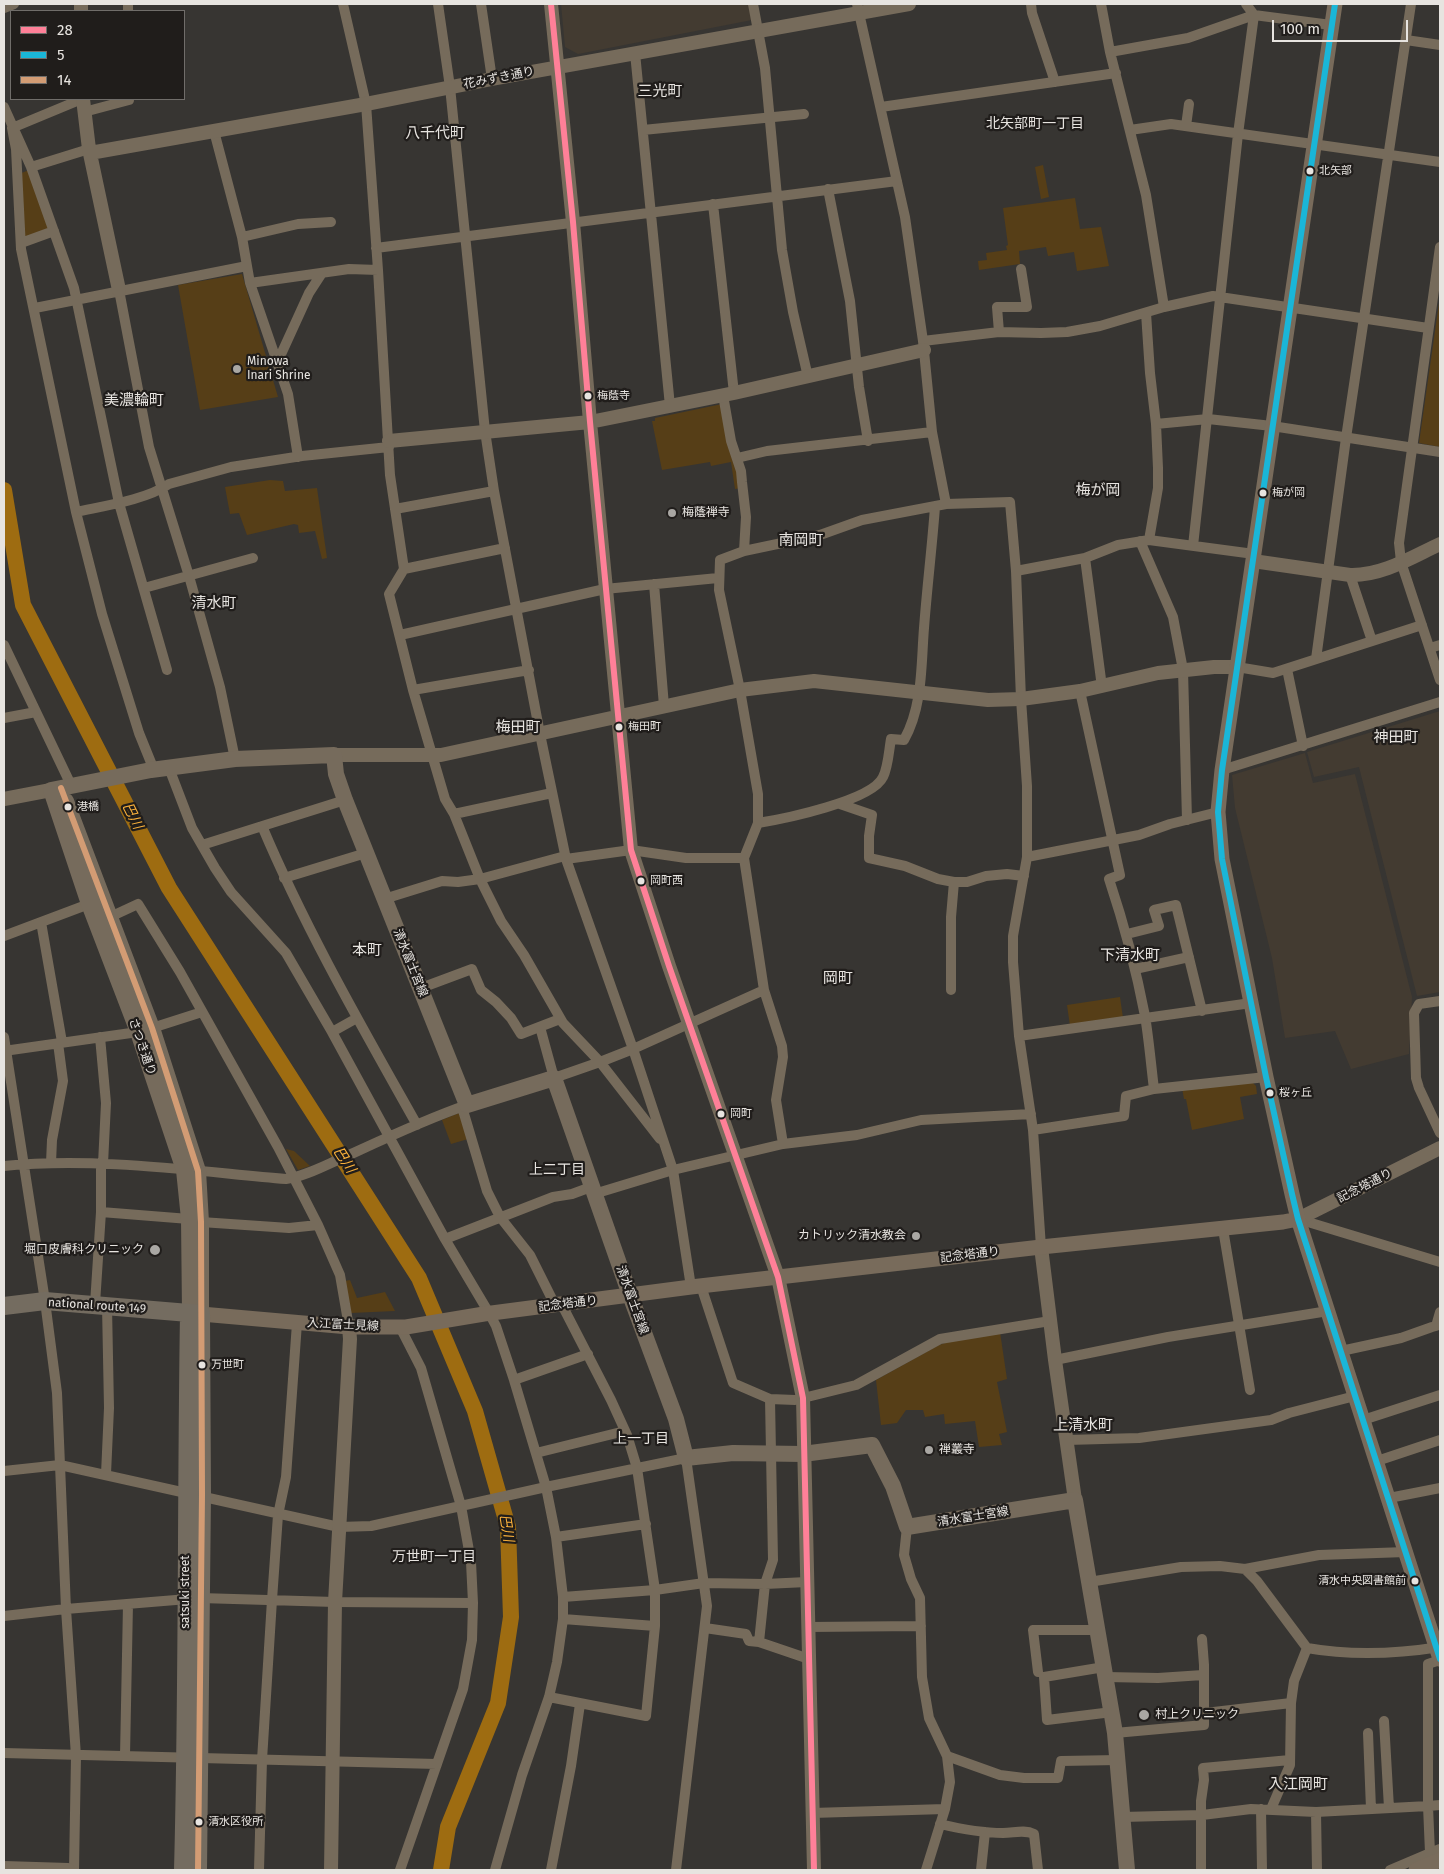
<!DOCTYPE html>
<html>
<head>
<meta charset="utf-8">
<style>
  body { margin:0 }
  #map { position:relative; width:1444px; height:1874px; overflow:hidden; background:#373532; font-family:"Fira Sans",sans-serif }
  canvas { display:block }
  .frame { position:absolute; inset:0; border:5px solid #e7e4e0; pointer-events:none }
  .legend { position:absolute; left:10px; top:10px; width:175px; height:90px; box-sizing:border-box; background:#201d1b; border:1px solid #706d6a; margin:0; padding:6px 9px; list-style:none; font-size:15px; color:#e7e4e0 }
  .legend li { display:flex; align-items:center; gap:10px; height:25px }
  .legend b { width:25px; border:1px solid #706d6a }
  .scale { position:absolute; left:1272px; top:20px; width:136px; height:22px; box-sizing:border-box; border:2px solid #e7e4e0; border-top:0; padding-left:6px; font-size:15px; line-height:18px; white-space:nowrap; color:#e7e4e0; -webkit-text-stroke:4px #201d1b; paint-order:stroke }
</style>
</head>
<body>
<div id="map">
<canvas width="1444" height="1874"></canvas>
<div class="frame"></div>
<ul class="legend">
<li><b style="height:6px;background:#ff8098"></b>28</li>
<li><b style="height:6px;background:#1ab6d8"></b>5</li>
<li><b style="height:6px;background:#d39c74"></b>14</li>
</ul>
<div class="scale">100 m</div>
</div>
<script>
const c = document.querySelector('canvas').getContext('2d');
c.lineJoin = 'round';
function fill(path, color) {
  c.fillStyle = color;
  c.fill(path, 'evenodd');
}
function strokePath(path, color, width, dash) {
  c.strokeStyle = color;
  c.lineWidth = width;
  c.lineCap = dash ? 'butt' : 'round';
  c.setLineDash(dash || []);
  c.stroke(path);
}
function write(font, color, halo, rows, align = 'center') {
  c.font = font + ' "Fira Sans","Noto Sans JP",sans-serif';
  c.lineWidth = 4.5;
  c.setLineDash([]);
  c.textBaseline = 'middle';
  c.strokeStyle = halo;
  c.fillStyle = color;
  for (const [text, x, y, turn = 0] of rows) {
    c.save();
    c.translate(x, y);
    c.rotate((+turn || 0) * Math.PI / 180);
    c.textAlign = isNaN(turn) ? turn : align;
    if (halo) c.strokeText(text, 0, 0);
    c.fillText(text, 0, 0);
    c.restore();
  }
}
const built = new Path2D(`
  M 561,4 L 749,4 L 752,20 L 578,54 L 565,47 Z
  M 1440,711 L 1440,992 L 1417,996 L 1359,767 L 1314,777 L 1307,752 Z
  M 1305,753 L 1313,783 L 1355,774 L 1412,997 L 1409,1054 L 1351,1069 L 1335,1031 L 1285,1038 L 1272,958 L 1235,808 L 1232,775 Z`);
const green = new Path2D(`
  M 1043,165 L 1049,197 L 1041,199 L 1035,167 Z
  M 29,170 L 50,230 L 23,238 L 19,174 Z
  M 1075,198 L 1080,229 L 1101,227 L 1109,266 L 1077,271 L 1074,252 L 1048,256 L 1046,247 L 1019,251 L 1020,264 L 979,270 L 978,261 L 987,260 L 986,253 L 1007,250 L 1006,246 L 1008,245 L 1003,208 Z
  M 242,274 L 278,397 L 200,410 L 178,285 Z
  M 1440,296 L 1440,447 L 1419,443 Z
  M 722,404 L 741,488 L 735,489 L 731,462 L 711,466 L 710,462 L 662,470 L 652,421 L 655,421 L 655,418 Z
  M 270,480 L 283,481 L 285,491 L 317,488 L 327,558 L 322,559 L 315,531 L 299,533 L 298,525 L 294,524 L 247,535 L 239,513 L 230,514 L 225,487 Z
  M 1120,997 L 1123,1018 L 1070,1026 L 1067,1005 Z
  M 1252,1082 L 1256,1086 L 1257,1094 L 1240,1097 L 1244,1119 L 1192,1130 L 1186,1099 L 1184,1099 L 1182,1088 Z
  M 459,1113 L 468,1139 L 451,1144 L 442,1120 Z
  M 286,1149 L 294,1151 L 310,1166 L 298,1170 Z
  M 350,1280 L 357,1298 L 385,1292 L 395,1311 L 351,1313 L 344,1281 Z
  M 1000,1332 L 1007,1379 L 997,1382 L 1007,1432 L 999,1434 L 1002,1445 L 979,1447 L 975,1421 L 945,1424 L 944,1414 L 925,1417 L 923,1410 L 906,1410 L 897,1423 L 881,1425 L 876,1380 L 939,1345 L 957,1339 Z`);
const river = new Path2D(`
  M 4,490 L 23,605 L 169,888 L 419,1278 L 475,1411 L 508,1527 L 511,1617 L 498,1703 L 448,1827 L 441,1870`);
const minor = new Path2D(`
  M 128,4 L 128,11
  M 343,4 L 366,104 L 378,270 L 390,475 L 404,569 L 389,594 L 413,690 L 445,799 L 454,814 L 480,879 L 501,921 L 524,955 L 563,1023 L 600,1062 L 660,1139
  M 438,4 L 450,87 L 485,431 L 494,491 L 540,734 L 566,859 L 633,1049 L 673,1170 L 691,1287
  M 481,4 L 492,79
  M 753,4 L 765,68 L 782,250 L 793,312 L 808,377
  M 857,4 L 905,217 L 923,341 L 932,432 L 946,504
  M 1031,4 L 1032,13 L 1055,82
  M 1101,4 L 1110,52 L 1146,195 L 1164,307
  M 4,8 L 14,4
  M 1406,40 L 1440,45
  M 1110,52 L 1188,38 L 1254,15 L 1331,25
  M 635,53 L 670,406
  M 4,107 L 31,167 L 74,288 L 119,503 L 167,670
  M 881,107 L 1116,73
  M 84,112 L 129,100 L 129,99
  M 1186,126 L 1189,104
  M 12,128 L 16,149 L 21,249 L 76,512 L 102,614 L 139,733 L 154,770
  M 12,128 L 82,99
  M 643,130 L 804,114
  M 1130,130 L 1171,124 L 1440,162
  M 214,131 L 242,237 L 247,266
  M 31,167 L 89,149
  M 828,189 L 850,301 L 859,387 L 868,441
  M 713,204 L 734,393
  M 242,237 L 298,224 L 331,222
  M 21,243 L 54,231
  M 1440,247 L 1399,543 L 1401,562 L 1440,680
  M 376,248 L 897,181
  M 250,283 L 288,394 L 298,457
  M 119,290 L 149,447 L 189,576 L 220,687 L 235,759
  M 35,308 L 247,266 L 250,283 L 349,269 L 378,270
  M 1146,313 L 1150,373 L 1156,424 L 1158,468 L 1158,488 L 1149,540
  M 999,332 L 997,307 L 1027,307 L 1021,269
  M 923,341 L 999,332 L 1041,333 L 1067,332 L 1100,326 L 1164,307 L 1213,296 L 1428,328
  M 278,361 L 309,293 L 322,273
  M 723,395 L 731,441 L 741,471 L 742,482 L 746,517 L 744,551
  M 1156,424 L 1208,419 L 1272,426 L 1440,452
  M 737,458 L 767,451 L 932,432
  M 395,509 L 494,491
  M 76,512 C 103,506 146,500 169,484 L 231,467 L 302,456 L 389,447
  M 1140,541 L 1173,617 L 1183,670 L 1187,820
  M 1193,546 L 1238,134 L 1254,15 L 1246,4
  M 1085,558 L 1102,687
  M 404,569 L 505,548
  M 1016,571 L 1085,558 L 1118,545 L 1149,540 L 1254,554
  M 1350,575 L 1372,641
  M 654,584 L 664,706
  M 144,588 L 253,558
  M 400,635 L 605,589 L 718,578
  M 4,645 L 71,785
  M 1430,648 L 1440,645
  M 1316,659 L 1346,438 L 1411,4
  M 1237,667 L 1273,673 L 1422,625
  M 1287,669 L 1303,746
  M 413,690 L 529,670
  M 4,718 L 36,712
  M 169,768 L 192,828 L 215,868 L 231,892 L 286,953 L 332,1032 L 445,1239 L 489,1313 L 496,1326 L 514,1380 L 546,1487 L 556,1537 L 563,1597 L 563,1619 L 557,1662 L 549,1697 L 522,1775 L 495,1870
  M 1222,770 L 1440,702
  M 840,804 L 872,815 L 869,836 L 869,858 L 905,866 L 938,879 L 954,882 L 967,882 L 986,876 L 1007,874 L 1024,876
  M 454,814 L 552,793
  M 758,823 C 783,819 872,801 883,777 C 888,768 889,750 891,739 L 904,740 C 923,706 921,665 924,628 C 927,588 932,547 935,507
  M 262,826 C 306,930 362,1027 417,1125
  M 202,845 L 345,800
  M 1027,857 L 1139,835 L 1170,824 L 1218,812
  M 566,859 L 631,850 L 686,858 L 744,858
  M 284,878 L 366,853
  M 384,899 L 442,881 L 458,882 L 480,879 L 565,856
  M 110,917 L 138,904 L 180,972 L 278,1147 L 318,1225 L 340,1275 L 349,1327
  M 41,922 L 62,1042
  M 1127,934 L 1159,926 L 1154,910 L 1176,905 L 1202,1011
  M 4,936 L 89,904
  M 1135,969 L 1189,957
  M 421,988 L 472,969 L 481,990 L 496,1002 L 511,1018 L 521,1034 L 560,1019
  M 764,990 L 782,1046 L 783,1057 L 776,1100 L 783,1144
  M 951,990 L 951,917 L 954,882
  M 1440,1001 L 1419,1004 L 1414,1013 L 1416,1078 L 1419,1088 L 1440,1133
  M 540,1027 L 554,1078 L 600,1062 L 633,1049 L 764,990 L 744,858 L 758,823 L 758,794 L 740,690 L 719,590 L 720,560 L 744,551 L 820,535 L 862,520 L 946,504 L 1010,502 L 1016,571 L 1021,699 L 1027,786 L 1027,857 L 1013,936 L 1013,962 L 1019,1036 L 1033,1130 L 1041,1247
  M 152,1028 L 202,1012
  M 332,1032 L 357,1018
  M 1019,1036 L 1251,1003
  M 4,1037 L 45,1301 L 57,1393 L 66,1609 L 76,1756 L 74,1870
  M 100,1037 L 106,1103 L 103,1164
  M 4,1051 L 138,1032
  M 1154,1089 L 1266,1077
  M 462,1107 L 487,1191 L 500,1217 L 530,1255 L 555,1305
  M 1033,1130 L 1124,1116 L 1126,1096 L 1154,1089 C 1151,1065 1149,1040 1145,1016 C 1136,969 1124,924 1109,879 L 1120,875 L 1080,691
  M 51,1163 L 52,1140 L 63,1081 L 58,1043
  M 4,1166 C 97,1157 193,1171 286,1179 C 307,1176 327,1164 347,1156 C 386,1138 426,1119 467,1105
  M 594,1194 L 673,1170 L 783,1144 L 857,1135 L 921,1120 L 1031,1114
  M 101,1212 L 189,1219
  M 1298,1219 L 1440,1262
  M 201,1222 L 289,1228 L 318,1225
  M 1223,1229 L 1250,1390
  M 445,1239 L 553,1197 L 572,1194 L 591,1187
  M 701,1286 L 733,1383 L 770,1399 L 773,1560 L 765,1584 L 759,1642
  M 95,1304 L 101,1212 L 101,1164
  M 1341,1351 L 1401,1338 L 1432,1327 L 1436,1326 L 1440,1312
  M 1055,1360 L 1168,1337 L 1328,1311
  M 514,1380 L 588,1354
  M 770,1399 L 795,1400 L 856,1385 L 940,1339 L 1050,1321
  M 1363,1420 L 1440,1395
  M 1067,1440 L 1139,1438 L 1271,1420 L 1289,1413 L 1355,1396
  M 536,1453 L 625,1431
  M 1377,1461 L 1440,1440
  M 4,1471 L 60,1465 L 339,1527 L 371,1526 L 546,1487 L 686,1458 L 707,1606 L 676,1870
  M 106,1474 L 109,1408 L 107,1306
  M 1389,1498 L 1440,1488
  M 907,1527 L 904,1555 L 911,1579 L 920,1598 L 922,1677 L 929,1718 L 947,1756 L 950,1782 L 945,1809 L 926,1870
  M 556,1537 L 646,1524
  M 1245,1569 L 1319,1555 L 1406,1552
  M 1089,1582 L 1181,1567 L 1220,1566 L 1245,1569 L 1257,1581 L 1307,1648 C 1352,1656 1396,1654 1440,1647
  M 563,1597 L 655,1590 L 704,1583 L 765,1584 L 807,1582
  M 4,1616 L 66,1609 L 200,1598 L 335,1602 L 473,1603
  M 563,1619 L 655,1626
  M 808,1627 L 921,1626
  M 705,1628 L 746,1634 L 749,1641 L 759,1642 L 809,1659
  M 1104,1667 L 1044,1677 L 1047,1720 L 1112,1712
  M 1038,1672 L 1033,1630 L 1098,1630
  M 1106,1677 L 1158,1678 L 1203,1675
  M 549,1697 L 646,1716 L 655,1626 L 655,1590 L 637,1468 L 627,1435 L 611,1400 L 562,1305
  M 1205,1713 L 1291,1703
  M 1384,1721 L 1389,1808
  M 1115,1733 L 1204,1725 L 1204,1665 L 1202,1639
  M 1368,1733 L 1371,1809
  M 4,1753 L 437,1764
  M 125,1756 L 128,1604
  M 947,1756 L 1000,1775 L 1024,1778 L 1058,1778 L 1061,1761 L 1118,1760
  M 1261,1809 L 1262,1870
  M 1271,1809 L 1290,1765 L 1291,1703 L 1294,1681 L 1307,1648
  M 1316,1812 L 1317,1870
  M 812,1813 L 945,1809
  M 1122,1817 L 1202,1815 L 1251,1809 L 1316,1812 L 1428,1806 L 1428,1664 L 1440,1660
  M 940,1824 C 961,1829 982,1833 1003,1833 C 1014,1833 1024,1829 1034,1834 L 1038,1870
  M 1430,1853 L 1440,1849
  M 259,1870 L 262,1760 L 272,1600 L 278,1515 L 286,1477 L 297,1323
  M 400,1870 L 463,1689 L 472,1640 L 473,1603 L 471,1562 L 461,1506 L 421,1368 L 400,1327
  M 551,1870 L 571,1766 L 580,1704
  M 981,1870 L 985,1832
  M 1201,1870 L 1201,1801 L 1204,1780 L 1203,1768 L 1290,1760
  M 1390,1870 L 1430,1853 L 1428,1806 L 1440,1805`);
const tertiary = new Path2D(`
  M 81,4 L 81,11
  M 551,4 L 573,222 L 590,422 L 631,850 L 669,966 L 778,1277 L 803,1398 L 814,1870
  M 83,99 L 89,149 L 119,290
  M 90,153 L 366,104 L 492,79 L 909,4
  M 389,441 L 590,422 L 734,393 L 924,350
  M 1253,561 L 1350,575 C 1382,576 1412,557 1440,544
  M 334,755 L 441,755 L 740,690 L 814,681 L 988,700 L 1021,699 L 1080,691 L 1158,673 L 1214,667 L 1237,667
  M 4,799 L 51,790
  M 1298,1219 L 1440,1148
  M 1041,1247 L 1055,1360 L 1075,1500
  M 4,1868 L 68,1870
  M 331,1870 L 335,1602 L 350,1339 L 349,1327`);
const secondary = new Path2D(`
  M 1335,4 L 1222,770 L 1218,812 L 1222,859 L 1266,1077 L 1292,1194 L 1298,1219 L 1440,1659
  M 201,1314 L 349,1327 L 406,1327 L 484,1314 L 691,1287 L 1041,1247 L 1283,1222 L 1298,1219
  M 1416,1870 L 1440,1860`);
const primary = new Path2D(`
  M 66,801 L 152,1028 L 198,1171 L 201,1222 L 201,1314
  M 190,1313 L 189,1219 L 184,1170 L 138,1032 L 89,904 L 51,790 L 151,770 L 235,759 L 334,755 L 336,774 L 345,800 L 467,1105 L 554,1078 L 630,1295 L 676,1419 L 686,1458 L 733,1453 L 803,1454 L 872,1445 L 893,1486 L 907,1527 L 1075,1500 L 1115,1733 L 1127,1870`);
const trunk = new Path2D(`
  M 4,1306 L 45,1301 L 201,1314 L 202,1495 L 198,1870
  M 183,1870 C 188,1685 186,1499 189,1314`);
const bus1 = new Path2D(`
  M 551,4 L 573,222 L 590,422 L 631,850 L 669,966 L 778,1277 L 803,1398 L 814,1870`);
const bus2 = new Path2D(`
  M 1335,4 L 1222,770 L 1218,812 L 1222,859 L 1266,1077 L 1292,1194 L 1298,1219 L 1440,1659`);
const bus3 = new Path2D(`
  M 61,788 L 152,1028 L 198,1171 L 201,1222 L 202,1495 L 198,1870`);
const markers = [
  [1310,171,4.5,"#e7e4e0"],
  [237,369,5,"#a9a7a3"],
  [588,396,4.5,"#e7e4e0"],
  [1263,493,4.5,"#e7e4e0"],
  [672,513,5,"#a9a7a3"],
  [619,727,4.5,"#e7e4e0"],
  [68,807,4.5,"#e7e4e0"],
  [641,881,4.5,"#e7e4e0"],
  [1270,1093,4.5,"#e7e4e0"],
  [721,1114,4.5,"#e7e4e0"],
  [916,1236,5,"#a9a7a3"],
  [155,1250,6,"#a9a7a3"],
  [202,1365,4.5,"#e7e4e0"],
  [929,1450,5,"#a9a7a3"],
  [1415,1581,4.5,"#e7e4e0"],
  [1144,1715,6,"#a9a7a3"],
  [199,1822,4.5,"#e7e4e0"]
];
const busNames = [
  ["北矢部",1319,171],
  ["梅蔭寺",597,396],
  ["梅が岡",1272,493],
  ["梅田町",628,727],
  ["港橋",77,807],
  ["岡町西",650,881],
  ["桜ヶ丘",1279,1093],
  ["岡町",730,1114],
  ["万世町",211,1365],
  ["清水中央図書館前",1406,1581,"right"],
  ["清水区役所",208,1822]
];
const streetNames = [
  ["花みずき通り",499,78,-11],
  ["清水富士宮線",410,963,68],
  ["さつき通り",142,1047,71],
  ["記念塔通り",1365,1186,-27],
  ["記念塔通り",970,1255,-7],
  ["清水富士宮線",632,1300,70],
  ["記念塔通り",568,1304,-7],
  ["national route 149",97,1306,4],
  ["入江富士見線",343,1325,3],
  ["清水富士宮線",973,1517,-9],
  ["satsuki street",186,1592,-90]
];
const poiNames = [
  ["Minowa",247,362],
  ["Inari Shrine",247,376],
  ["梅蔭禅寺",682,513],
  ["カトリック清水教会",906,1236,"right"],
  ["堀口皮膚科クリニック",144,1250,"right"],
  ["禅叢寺",939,1450],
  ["村上クリニック",1155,1715]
];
const neighbourhoodNames = [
  ["北矢部町一丁目",1035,124],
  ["上二丁目",557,1170],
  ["上一丁目",641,1439],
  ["万世町一丁目",434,1557]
];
const waterNames = [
  ["巴川",132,816,63],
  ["巴川",344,1160,57],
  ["巴川",506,1528,81]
];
const quarterNames = [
  ["三光町",660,92],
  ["八千代町",435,134],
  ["美濃輪町",134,401],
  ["梅が岡",1098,491],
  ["南岡町",801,541],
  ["清水町",214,604],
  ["梅田町",518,728],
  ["神田町",1396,738],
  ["本町",367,951],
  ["下清水町",1130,956],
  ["岡町",838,979],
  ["上清水町",1083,1426],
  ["入江岡町",1298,1785]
];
fill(built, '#433b31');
fill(green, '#563e17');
strokePath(river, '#9e6c11', 16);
strokePath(minor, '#766b5b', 10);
strokePath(tertiary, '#766b5b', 14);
strokePath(secondary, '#786b5b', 15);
strokePath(primary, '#766b5c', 16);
strokePath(trunk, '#746c60', 18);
strokePath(bus1, '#ff8098', 6);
strokePath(bus2, '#1ab6d8', 6);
strokePath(bus3, '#d39c74', 6);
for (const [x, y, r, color] of markers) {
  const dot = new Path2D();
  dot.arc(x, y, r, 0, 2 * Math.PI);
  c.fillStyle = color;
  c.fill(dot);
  strokePath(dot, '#201d1b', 2);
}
write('11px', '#e7e4e0', '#201d1b', busNames, 'left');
write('12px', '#e7e4e0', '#201d1b', streetNames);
write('12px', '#e7e4e0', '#201d1b', poiNames, 'left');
write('14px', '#e7e4e0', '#201d1b', neighbourhoodNames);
write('italic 14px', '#f9b03b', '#201d1b', waterNames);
write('15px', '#e7e4e0', '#201d1b', quarterNames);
</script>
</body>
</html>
